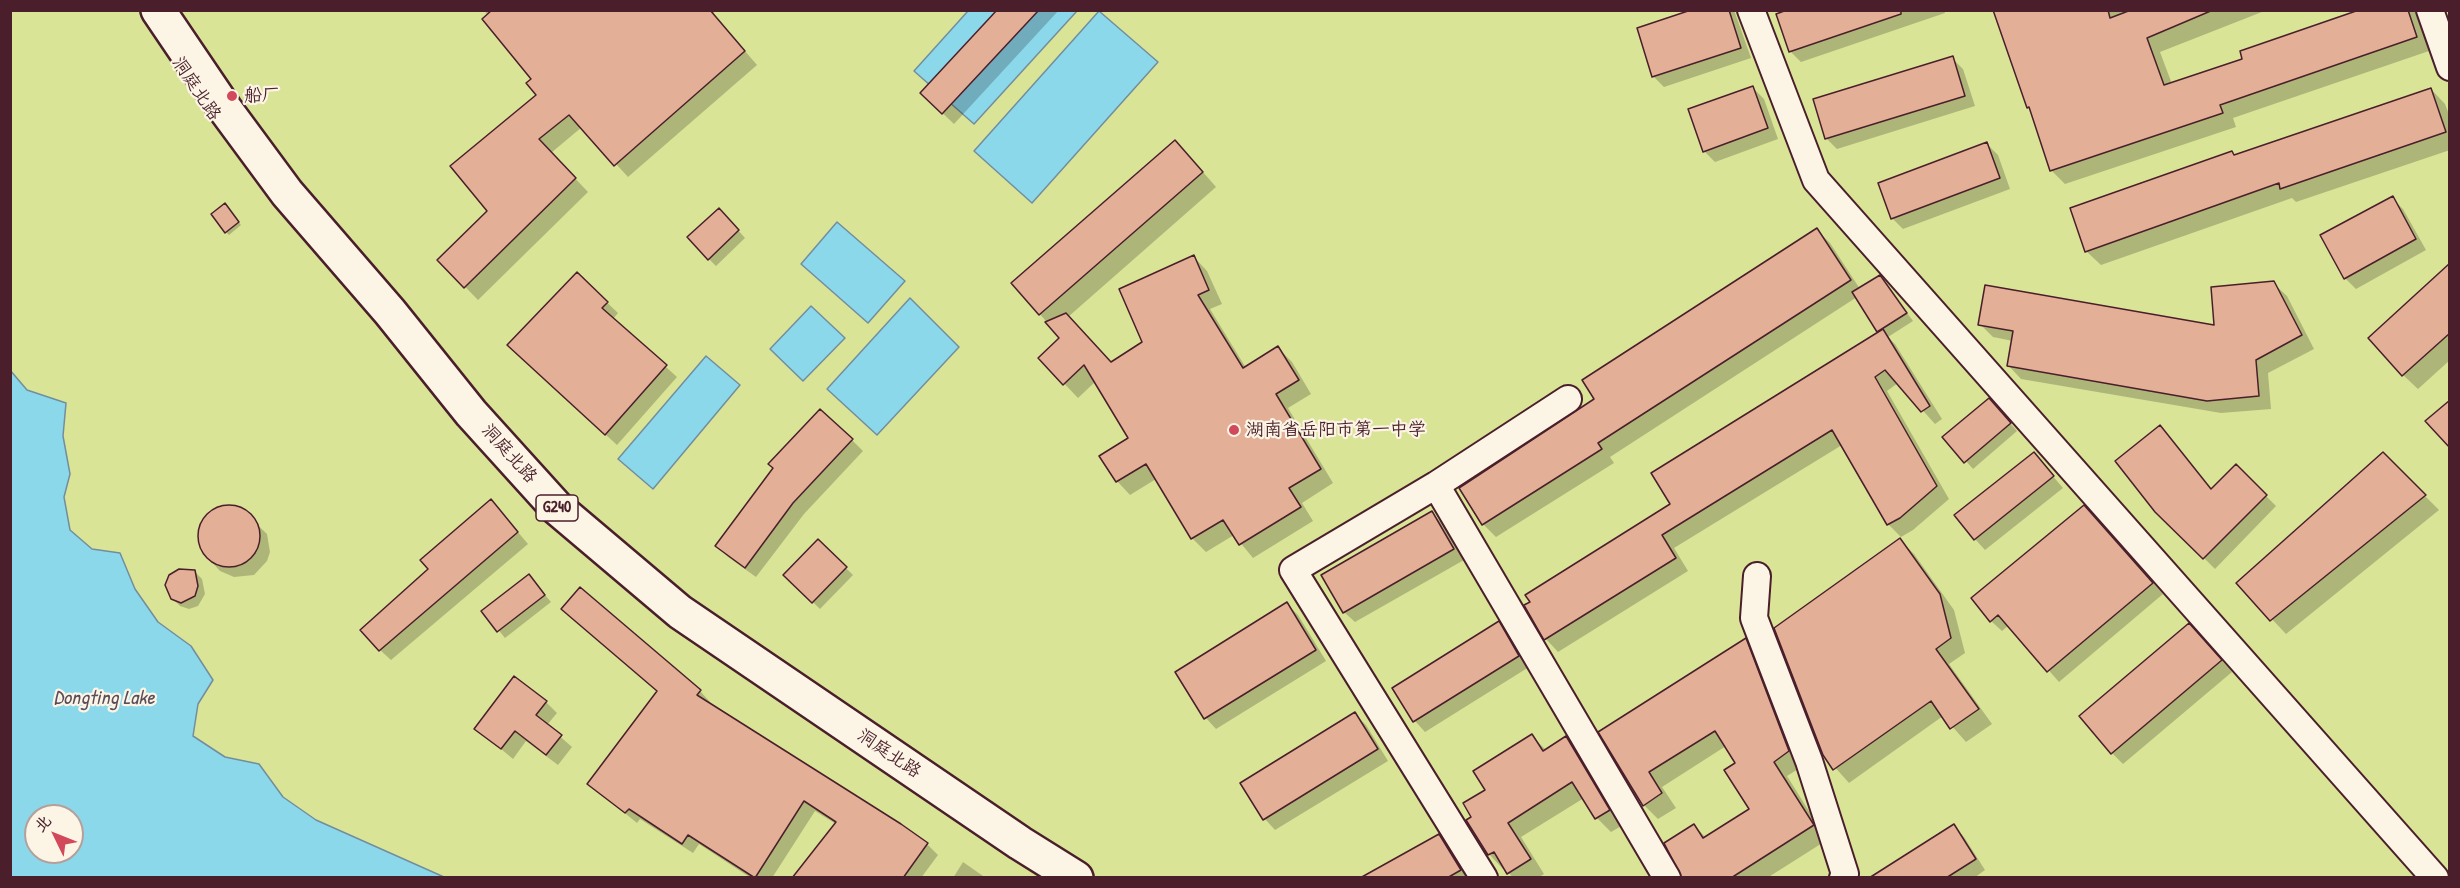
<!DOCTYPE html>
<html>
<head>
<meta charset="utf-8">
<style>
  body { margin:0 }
  #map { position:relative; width:2460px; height:888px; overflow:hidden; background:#f4e0cd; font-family:"Patrick Hand","LXGW WenKai TC",sans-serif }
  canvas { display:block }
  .frame { position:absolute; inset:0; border:12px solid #4a1f2b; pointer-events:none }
  .north { position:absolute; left:24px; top:804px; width:60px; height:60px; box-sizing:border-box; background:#fcf5e5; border:2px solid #b59f9b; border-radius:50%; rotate:313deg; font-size:16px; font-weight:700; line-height:24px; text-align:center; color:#4a1f2b }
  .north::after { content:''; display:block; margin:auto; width:21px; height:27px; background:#d1495b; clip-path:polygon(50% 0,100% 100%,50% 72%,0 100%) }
</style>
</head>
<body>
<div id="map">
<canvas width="2460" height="888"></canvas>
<div class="frame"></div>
<div class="north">北</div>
</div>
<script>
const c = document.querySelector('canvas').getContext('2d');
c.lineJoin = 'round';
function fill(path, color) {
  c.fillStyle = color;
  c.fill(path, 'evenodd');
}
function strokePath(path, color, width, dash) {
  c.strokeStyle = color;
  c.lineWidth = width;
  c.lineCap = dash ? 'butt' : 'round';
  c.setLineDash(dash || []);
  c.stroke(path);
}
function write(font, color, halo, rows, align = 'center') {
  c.font = font + ' "Patrick Hand","LXGW WenKai TC",sans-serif';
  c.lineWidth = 4.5;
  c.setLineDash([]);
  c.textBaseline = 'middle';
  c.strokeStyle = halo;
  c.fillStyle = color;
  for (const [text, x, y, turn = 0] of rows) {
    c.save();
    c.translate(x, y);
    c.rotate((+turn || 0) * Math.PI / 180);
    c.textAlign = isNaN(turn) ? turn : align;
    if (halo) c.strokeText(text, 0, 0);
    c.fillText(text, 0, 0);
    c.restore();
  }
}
const green = new Path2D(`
  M 10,11 L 2449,11 L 2449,877 L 11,877 ZM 36,816 L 72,816 L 72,852 L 36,852 Z`);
const water = new Path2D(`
  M 968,11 L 1077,11 L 974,124 L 914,71 Z
  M 1099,11 L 1158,62 L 1032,203 L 974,151 Z
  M 837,222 L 905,281 L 868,323 L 801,264 Z
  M 910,298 L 959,347 L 877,435 L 827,389 Z
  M 811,306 L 845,338 L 803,381 L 770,349 Z
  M 706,356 L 740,385 L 653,489 L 618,459 Z
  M 10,370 L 27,390 L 66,403 L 63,436 L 70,474 L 64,497 L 70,530 L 92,549 L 120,553 L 135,589 L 158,622 L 191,646 L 213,680 L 198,704 L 193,736 L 225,757 L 259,764 L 283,797 L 316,820 L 444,877 L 11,877 ZM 36,816 L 72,816 L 72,852 L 36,852 Z`);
const shadow = new Path2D(`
  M 484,10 L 716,10 L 713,14 L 757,65 L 628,177 L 582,127 L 551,153 L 588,192 L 478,300 L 439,260 L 489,211 L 538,95 L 533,80 Z
  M 999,10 L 1059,10 L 954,124 L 933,104 Z
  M 1696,10 L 1734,10 L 1751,58 L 1664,87 L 1653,76 Z
  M 1791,10 L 1944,10 L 1945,13 L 1801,62 L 1790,51 Z
  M 1996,10 L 2267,10 L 2160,52 L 2172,84 L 2244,60 L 2364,10 L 2429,10 L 2420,22 L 2429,51 L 2233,118 L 2236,127 L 2065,184 L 2051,170 Z
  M 1952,58 L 1963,69 L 1975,106 L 1837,149 L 1826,138 Z
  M 1753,88 L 1764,99 L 1778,139 L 1715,162 L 1704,151 Z
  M 2431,89 L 2445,104 L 2450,117 L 2450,150 L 2296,202 L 2292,198 L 2101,265 L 2086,251 L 2232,152 L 2236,156 Z
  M 1987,144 L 1998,155 L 2010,189 L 1903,229 L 1892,218 Z
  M 1189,156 L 1216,187 L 1068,317 L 1111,363 L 1144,343 L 1194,257 L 1207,271 L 1222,304 L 1210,309 L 1246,368 L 1278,348 L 1292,362 L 1311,394 L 1288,408 L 1333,483 L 1302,503 L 1313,521 L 1253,558 L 1234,535 L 1206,552 L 1192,538 L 1156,479 L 1130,495 L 1117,481 L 1130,438 L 1096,381 L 1078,398 L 1040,358 L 1061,338 L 1013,284 Z
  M 2392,198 L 2403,209 L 2426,250 L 2356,289 L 2345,278 Z
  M 228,208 L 241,225 L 229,235 L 226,232 Z
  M 726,217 L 745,238 L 716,266 L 709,259 Z
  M 1817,230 L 1830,243 L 1860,289 L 1880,276 L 1913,321 L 1888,337 L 1895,344 L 1942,419 L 1935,424 L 1898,383 L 1887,391 L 1949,499 L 1913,530 L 1901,537 L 1888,524 L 1842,445 L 1674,548 L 1688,571 L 1558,652 L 1546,639 L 1526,606 L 1672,504 L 1880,333 L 1857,297 L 1610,457 L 1614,463 L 1496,537 L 1483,524 L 1596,399 Z
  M 2450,265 L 2450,360 L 2418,389 L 2403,375 Z
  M 577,274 L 618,313 L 613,319 L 677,377 L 617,445 L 520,356 Z
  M 2273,283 L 2287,296 L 2314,349 L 2268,373 L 2271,409 L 2221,413 L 2021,379 L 2008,365 L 2013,341 L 1993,337 L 1980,324 L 2216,327 Z
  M 1996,407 L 2017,431 L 1973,469 L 1945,437 Z
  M 2160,427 L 2212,490 L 2236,466 L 2276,506 L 2215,569 L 2157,511 Z
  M 852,440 L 863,451 L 804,514 L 756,577 L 728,557 L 717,546 Z
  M 2034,454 L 2063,488 L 1985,550 L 1975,539 Z
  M 2383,454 L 2439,510 L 2286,634 L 2238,583 Z
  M 232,507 L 241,509 L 267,534 L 270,552 L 267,561 L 254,575 L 234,577 L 220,571 L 209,559 L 202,545 L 200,536 L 207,518 L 222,508 Z
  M 501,512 L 528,544 L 391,660 L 380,650 Z
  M 1432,513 L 1443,524 L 1464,560 L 1355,622 L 1344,612 Z
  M 2095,518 L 2163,594 L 2059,682 L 2009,625 L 2002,631 L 1991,621 Z
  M 1900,540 L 1914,554 L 1954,610 L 1965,653 L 1949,664 L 1992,724 L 1966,742 L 1943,716 L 1849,783 L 1824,755 Z
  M 818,541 L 853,575 L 820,609 L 785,575 Z
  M 194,571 L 202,579 L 205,594 L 198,606 L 189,609 L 180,606 L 172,598 Z
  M 529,576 L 551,602 L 505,638 L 483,611 Z
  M 1287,604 L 1298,615 L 1326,661 L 1216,729 L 1206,718 L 1177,672 Z
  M 563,609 L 700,691 L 710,702 L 709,704 L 927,844 L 938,855 L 921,878 L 794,878 L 836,824 L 815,811 L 772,878 L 751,878 L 699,844 L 693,853 L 640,819 L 637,823 L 589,784 L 658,692 Z
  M 1498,623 L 1509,634 L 1529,667 L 1425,732 L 1415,721 L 1394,688 Z
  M 2200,636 L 2232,672 L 2123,764 L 2112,753 Z
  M 1746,640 L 1760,654 L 1803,766 L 1787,776 L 1827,840 L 1767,878 L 1682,878 L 1694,825 L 1706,838 L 1751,810 L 1737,764 L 1726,746 L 1662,787 L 1676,808 L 1658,819 L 1644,805 L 1600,732 Z
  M 546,702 L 557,713 L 547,725 L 572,747 L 558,765 L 526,741 L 513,759 L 476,728 Z
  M 1355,714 L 1366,725 L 1388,761 L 1275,830 L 1265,819 Z
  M 1532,736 L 1547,751 L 1566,738 L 1580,752 L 1623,825 L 1611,832 L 1597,818 L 1584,798 L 1521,837 L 1544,874 L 1538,878 L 1513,878 L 1505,868 L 1503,869 L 1489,854 L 1474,817 L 1487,790 Z
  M 1954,826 L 1964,837 L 1985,870 L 1974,878 L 1889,878 Z
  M 1439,836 L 1453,850 L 1470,878 L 1364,878 Z
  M 963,862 L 986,878 L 953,878 Z`);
const building = new Path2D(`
  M 492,10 L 710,10 L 745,51 L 614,166 L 569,115 L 539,139 L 576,178 L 464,288 L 437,260 L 487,211 L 450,166 L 536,95 L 526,83 L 531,79 L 482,19 Z
  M 997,10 L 1039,10 L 942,114 L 920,93 Z
  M 1691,10 L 1729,10 L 1741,48 L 1652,77 L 1637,28 Z
  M 1787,10 L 1901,10 L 1901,14 L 1789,52 L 1776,14 Z
  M 1993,10 L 2108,10 L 2110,18 L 2131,10 L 2213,10 L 2147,38 L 2164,85 L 2242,59 L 2240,51 L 2359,10 L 2408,10 L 2417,37 L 2220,105 L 2223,113 L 2050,171 L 2029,107 L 2027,108 Z
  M 1953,56 L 1965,96 L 1825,139 L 1813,99 Z
  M 1753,86 L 1768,128 L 1703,152 L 1688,109 Z
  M 2431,88 L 2446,132 L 2280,189 L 2279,183 L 2085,252 L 2070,208 L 2232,151 L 2234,155 Z
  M 1175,140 L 1203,172 L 1039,315 L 1011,283 Z
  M 1987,142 L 2000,178 L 1891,219 L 1878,183 Z
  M 2393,196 L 2416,239 L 2344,279 L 2320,235 Z
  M 225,203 L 239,222 L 225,233 L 211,214 Z
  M 719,208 L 739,230 L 708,260 L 687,237 Z
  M 1817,228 L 1851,280 L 1598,443 L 1602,449 L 1482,525 L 1459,488 L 1594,399 L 1582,380 Z
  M 1194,255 L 1209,290 L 1198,295 L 1243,368 L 1278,346 L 1299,380 L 1276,394 L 1321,469 L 1289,488 L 1301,507 L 1239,545 L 1223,520 L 1191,539 L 1146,464 L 1116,482 L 1099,456 L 1128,438 L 1084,365 L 1063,385 L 1038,358 L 1059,338 L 1045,322 L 1066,313 L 1111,362 L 1142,342 L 1119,289 Z
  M 2450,263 L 2450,333 L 2402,376 L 2368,338 Z
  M 577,272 L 608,302 L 602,308 L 667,365 L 605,435 L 507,345 Z
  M 1880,275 L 1907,313 L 1877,332 L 1852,292 Z
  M 2274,281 L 2302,335 L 2256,360 L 2259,396 L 2207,401 L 2007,366 L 2013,331 L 1978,325 L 1985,285 L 2214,325 L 2211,287 Z
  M 1883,329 L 1930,406 L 1921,412 L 1885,370 L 1875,377 L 1937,486 L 1900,518 L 1887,525 L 1832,430 L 1662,535 L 1676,558 L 1544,640 L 1524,605 L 1530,602 L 1525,595 L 1670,504 L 1651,473 Z
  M 1989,398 L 2011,423 L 1964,463 L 1942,437 Z
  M 2450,400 L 2450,448 L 2425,421 Z
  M 820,409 L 853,439 L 793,503 L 745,568 L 715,546 L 773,468 L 768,464 Z
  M 2160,425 L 2211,489 L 2236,464 L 2267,495 L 2203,559 L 2155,512 L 2115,461 Z
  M 2034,452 L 2054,476 L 1974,540 L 1954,515 Z
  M 2383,452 L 2426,495 L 2270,621 L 2236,583 Z
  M 491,499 L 518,532 L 379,651 L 360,630 L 428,569 L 420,560 Z
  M 2084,505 L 2153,583 L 2047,672 L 1998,615 L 1990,622 L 1971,598 Z
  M198 536a31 31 0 1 1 62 0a31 31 0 1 1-62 0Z
  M 1432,511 L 1454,549 L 1343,613 L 1321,575 Z
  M 1900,538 L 1940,594 L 1951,638 L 1936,649 L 1979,709 L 1950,729 L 1931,701 L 1833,770 L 1823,755 L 1774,628 Z
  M 818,539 L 847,567 L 812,603 L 783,575 Z
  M 179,569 L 195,570 L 198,586 L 195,596 L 181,603 L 171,599 L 165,585 L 169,575 Z
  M 529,574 L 545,595 L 497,632 L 481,611 Z
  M 580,587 L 701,690 L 697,695 L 901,824 L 928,843 L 903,878 L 792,878 L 836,822 L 804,801 L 755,878 L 688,835 L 682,844 L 629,809 L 625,813 L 587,784 L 657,691 L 561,609 Z
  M 1287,602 L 1316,650 L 1204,719 L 1175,672 Z
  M 1499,621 L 1519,656 L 1413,722 L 1392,688 Z
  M 2189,623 L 2222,660 L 2111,754 L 2079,716 Z
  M 1746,638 L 1789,751 L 1774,762 L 1814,825 L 1731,878 L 1682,878 L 1664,843 L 1694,824 L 1703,838 L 1749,809 L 1724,770 L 1735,763 L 1715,731 L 1649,772 L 1662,793 L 1643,806 L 1598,732 Z
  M 514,676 L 547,701 L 536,715 L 562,735 L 546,755 L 515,731 L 501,749 L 474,729 Z
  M 1355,712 L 1378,749 L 1263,820 L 1240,783 Z
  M 1532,734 L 1543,751 L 1566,736 L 1610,810 L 1595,819 L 1572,782 L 1508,823 L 1531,859 L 1507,874 L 1494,852 L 1488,855 L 1466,820 L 1471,817 L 1463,803 L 1485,790 L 1473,771 Z
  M 1954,824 L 1976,859 L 1946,878 L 1869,878 Z
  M 1439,834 L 1461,870 L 1447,878 L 1360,878 Z`);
const minor = new Path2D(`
  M 1751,10 L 1816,180 L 2435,878
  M 2430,10 L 2450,67
  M 1436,485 L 1667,878
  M 1757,576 L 1754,618 L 1809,761 L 1845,874 L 1843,878
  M 1484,878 L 1293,570 L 1436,485 L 1568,399`);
const major = new Path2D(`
  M 158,10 L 225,109 L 287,193 L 390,312 L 471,413 L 557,508 L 680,612 L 1020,843 L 1076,878`);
const markers = [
  [232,96,6,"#d1495b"],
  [1234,430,6,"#d1495b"]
];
const shields = [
  [557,508,42]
];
const shieldNames = [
  ["G240",557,508]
];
const streetNames = [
  ["洞庭北路",196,89,56],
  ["洞庭北路",509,454,48],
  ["洞庭北路",889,754,34]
];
const poiNames = [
  ["船厂",244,96],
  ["湖南省岳阳市第一中学",1246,430]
];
const waterNames = [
  ["Dongting Lake",104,699]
];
fill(green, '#d9e497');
fill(water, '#8cd8eb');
strokePath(water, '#728e9e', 1.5);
fill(shadow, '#0003');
fill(building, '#e3af96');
strokePath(building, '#4a1f2b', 1.5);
strokePath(minor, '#4a1f2b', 30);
strokePath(major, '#4a1f2b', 38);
strokePath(minor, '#fcf5e5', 26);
strokePath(major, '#fcf5e5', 33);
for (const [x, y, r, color] of markers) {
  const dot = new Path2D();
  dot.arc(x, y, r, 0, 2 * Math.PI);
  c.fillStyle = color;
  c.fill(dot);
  strokePath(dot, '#fcf5e5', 2);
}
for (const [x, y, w] of shields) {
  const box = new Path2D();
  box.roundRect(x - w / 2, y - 13, w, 26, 4.5);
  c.fillStyle = '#fcf5e5';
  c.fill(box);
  strokePath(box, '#4a1f2b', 1.5);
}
write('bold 16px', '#4a1f2b', null, shieldNames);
write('18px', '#4a1f2b', '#fcf5e5', streetNames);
write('18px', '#4a1f2b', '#fcf5e5', poiNames, 'left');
write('italic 20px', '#5a4d5b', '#fcf5e5', waterNames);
</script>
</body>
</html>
